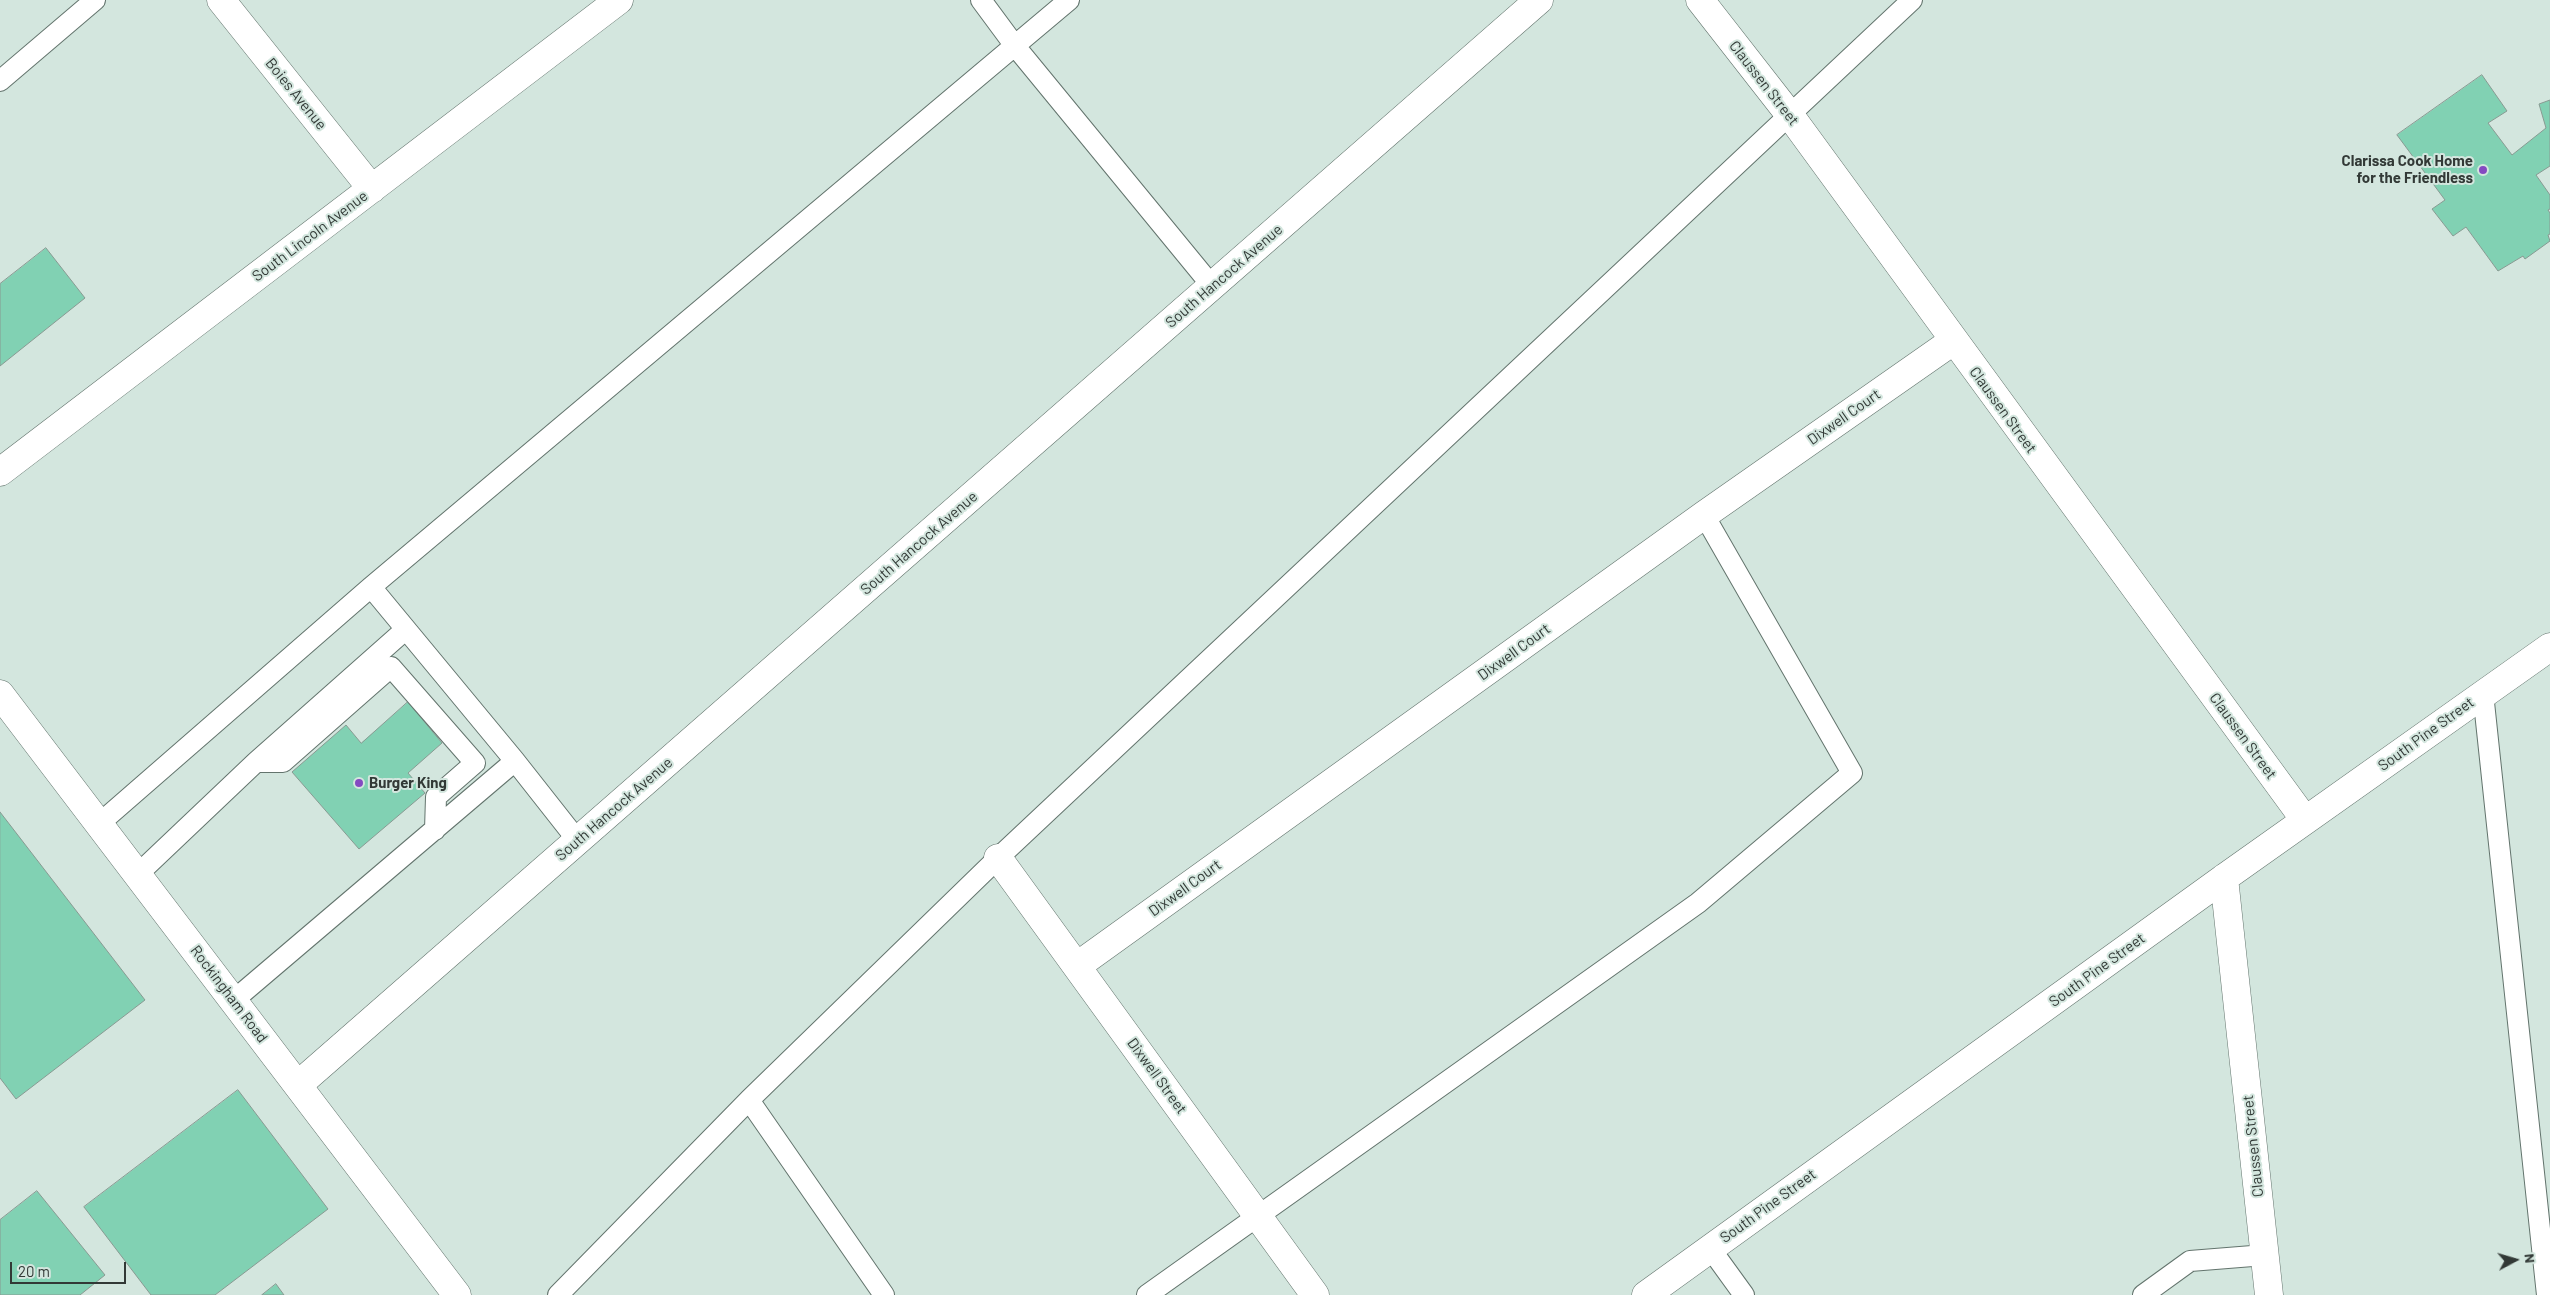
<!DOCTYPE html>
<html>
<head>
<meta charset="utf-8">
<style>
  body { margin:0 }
  #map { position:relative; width:2550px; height:1295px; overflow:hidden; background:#d3e6de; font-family:Barlow,sans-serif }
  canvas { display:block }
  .north { position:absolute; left:2490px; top:1235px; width:50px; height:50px; -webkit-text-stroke:4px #d3e6de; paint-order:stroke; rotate:84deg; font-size:14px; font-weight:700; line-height:20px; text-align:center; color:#323936 }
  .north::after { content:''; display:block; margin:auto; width:18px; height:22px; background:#323936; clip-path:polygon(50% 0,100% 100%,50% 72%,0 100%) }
  .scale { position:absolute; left:10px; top:1262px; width:116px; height:22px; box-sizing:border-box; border:2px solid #323936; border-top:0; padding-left:6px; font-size:15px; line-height:18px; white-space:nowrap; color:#323936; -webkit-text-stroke:4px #d3e6de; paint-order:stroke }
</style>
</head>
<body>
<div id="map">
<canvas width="2550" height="1295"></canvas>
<div class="north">N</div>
<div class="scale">20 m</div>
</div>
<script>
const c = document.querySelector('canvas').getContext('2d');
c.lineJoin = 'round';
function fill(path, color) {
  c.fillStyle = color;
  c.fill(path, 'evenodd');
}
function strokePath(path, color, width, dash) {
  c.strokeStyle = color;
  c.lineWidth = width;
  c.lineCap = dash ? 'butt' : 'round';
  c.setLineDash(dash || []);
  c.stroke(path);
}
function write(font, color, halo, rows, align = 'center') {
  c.font = font + ' Barlow,sans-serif';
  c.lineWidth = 4;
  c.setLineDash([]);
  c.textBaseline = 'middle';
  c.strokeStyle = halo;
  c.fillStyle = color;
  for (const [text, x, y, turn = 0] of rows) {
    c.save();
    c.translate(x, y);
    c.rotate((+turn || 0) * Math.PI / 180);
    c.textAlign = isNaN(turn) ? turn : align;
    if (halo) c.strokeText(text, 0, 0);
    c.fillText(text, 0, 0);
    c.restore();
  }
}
const building = new Path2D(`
  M 2482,75 L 2507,111 L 2488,123 L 2512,155 L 2546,128 L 2539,104 L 2550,100 L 2550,166 L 2536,175 L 2550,195 L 2550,209 L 2548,210 L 2550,213 L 2550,234 L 2548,235 L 2550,241 L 2525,259 L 2523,256 L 2498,271 L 2466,227 L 2453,236 L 2432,209 L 2445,200 L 2397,135 Z
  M 46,248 L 85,298 L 0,366 L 0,284 Z
  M 408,702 L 442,743 L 408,773 L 425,793 L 359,849 L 292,772 L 346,725 L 361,743 Z
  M 0,812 L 145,1000 L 16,1099 L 0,1078 Z
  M 238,1090 L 328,1209 L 215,1295 L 151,1295 L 84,1207 Z
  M 37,1191 L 105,1275 L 80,1295 L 0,1295 L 0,1220 Z
  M 276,1284 L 284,1295 L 262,1295 Z`);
const service = new Path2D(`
  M 981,0 L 1015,46 L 1212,286
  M 0,81 L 95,0
  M 2483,693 L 2547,1295
  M 515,761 L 578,841
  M 256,762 L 283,762 L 391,667 L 475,763 L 436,797 L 435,830
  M 100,823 L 371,587 L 1069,0
  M 138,874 L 256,762 L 405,630
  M 234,1000 L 515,761 L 371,587
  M 749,1100 L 884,1295
  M 1710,1248 L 1744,1295
  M 558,1295 L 749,1100 L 998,858 L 1912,0
  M 1147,1295 L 1698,903 L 1852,773 L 1704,515
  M 2143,1295 L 2190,1261 L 2265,1255`);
const minor = new Path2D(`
  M 221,0 L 372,189
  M 1700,0 L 1789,114 L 2305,820
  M 0,472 L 619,0
  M 998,858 L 1315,1295
  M 2224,878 L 2269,1295
  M 1077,966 L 1704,515 L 1953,341
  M 298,1085 L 1539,0
  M 1646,1295 L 2224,878 L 2550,647`);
const tertiary = new Path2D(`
  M 0,694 L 457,1295`);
const markers = [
  [2483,170,5,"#844ac1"],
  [359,783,5,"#844ac1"]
];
const streetNames = [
  ["Claussen Street",1764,83,52],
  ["Boies Avenue",296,94,51],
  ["South Lincoln Avenue",310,236,-37],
  ["South Hancock Avenue",1224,276,-41],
  ["Claussen Street",2003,410,54],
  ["Dixwell Court",1844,417,-35],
  ["South Hancock Avenue",919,543,-41],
  ["Dixwell Court",1514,652,-36],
  ["South Pine Street",2426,734,-36],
  ["Claussen Street",2243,736,54],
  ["South Hancock Avenue",614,809,-41],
  ["Dixwell Court",1185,888,-36],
  ["South Pine Street",2097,970,-36],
  ["Rockingham Road",229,994,53],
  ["Dixwell Street",1157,1076,54],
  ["Claussen Street",2253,1146,-96],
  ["South Pine Street",1768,1206,-36]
];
const poiNames = [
  ["Clarissa Cook Home",2473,161],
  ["for the Friendless",2473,178],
  ["Burger King",369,783,"left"]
];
fill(building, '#81d1b3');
strokePath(building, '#889a92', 1);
strokePath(service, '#63746d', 22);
strokePath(minor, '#63746d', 29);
strokePath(tertiary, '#63746d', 29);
strokePath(service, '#fff', 20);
strokePath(minor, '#fff', 28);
strokePath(tertiary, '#fff', 28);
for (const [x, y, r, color] of markers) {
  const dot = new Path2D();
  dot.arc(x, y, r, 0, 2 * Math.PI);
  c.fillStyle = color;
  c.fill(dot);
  strokePath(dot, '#d3e6de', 2);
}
write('15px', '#323936', '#d3e6de', streetNames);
write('bold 15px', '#323936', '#d3e6de', poiNames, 'right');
</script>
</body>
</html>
